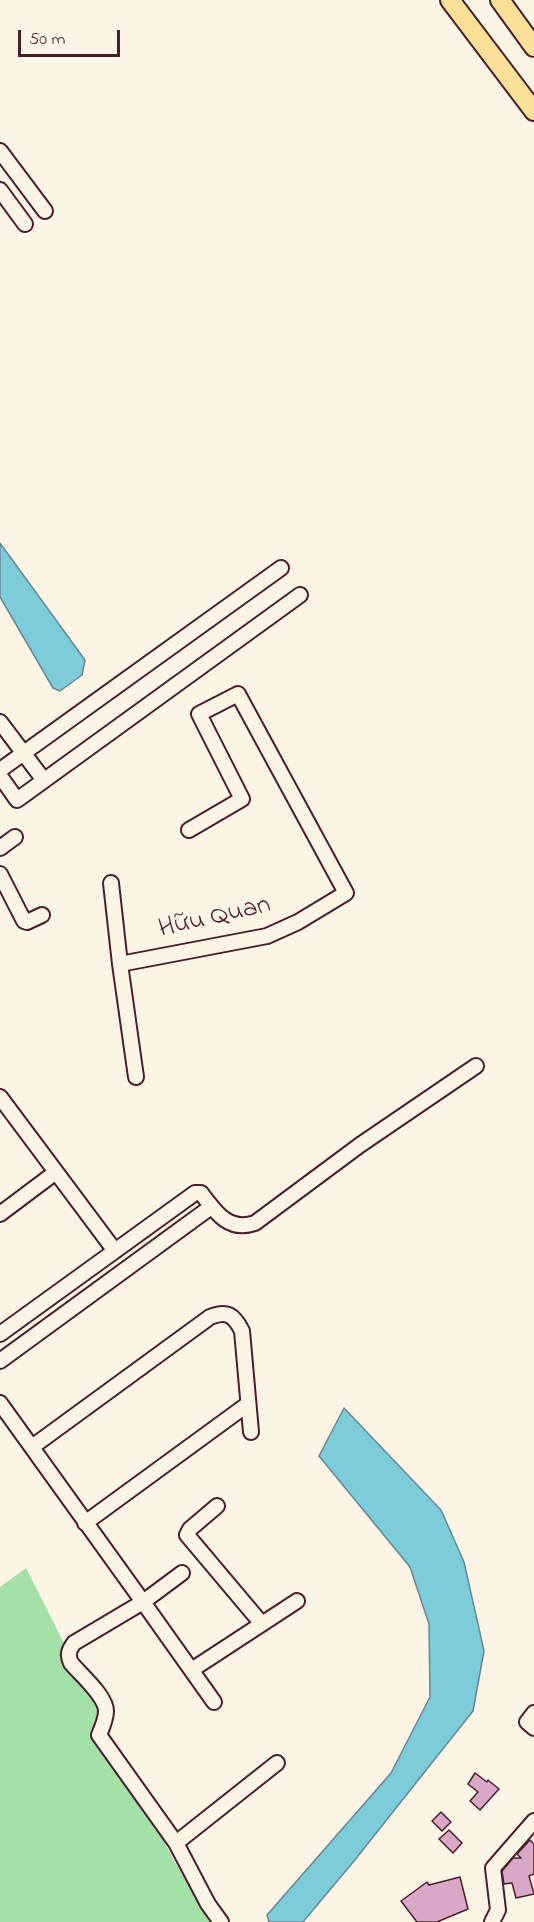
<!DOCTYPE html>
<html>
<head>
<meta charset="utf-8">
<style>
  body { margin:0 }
  #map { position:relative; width:534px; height:1922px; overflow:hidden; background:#fcf5e5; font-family:"Indie Flower",sans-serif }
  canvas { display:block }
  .scale { position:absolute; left:18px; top:30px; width:102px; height:27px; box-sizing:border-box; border:3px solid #4a1f2b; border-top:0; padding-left:8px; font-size:18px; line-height:21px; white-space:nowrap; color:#4a1f2b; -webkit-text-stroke:4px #fcf5e5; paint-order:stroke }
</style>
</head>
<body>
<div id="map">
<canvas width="534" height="1922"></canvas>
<div class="scale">50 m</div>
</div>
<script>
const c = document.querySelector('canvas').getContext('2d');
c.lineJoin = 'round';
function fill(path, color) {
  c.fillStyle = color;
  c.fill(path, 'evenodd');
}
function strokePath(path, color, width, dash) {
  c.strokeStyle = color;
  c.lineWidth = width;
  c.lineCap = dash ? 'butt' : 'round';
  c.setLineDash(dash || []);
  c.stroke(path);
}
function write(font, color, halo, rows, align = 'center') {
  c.font = font + ' "Indie Flower",sans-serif';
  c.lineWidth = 4.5;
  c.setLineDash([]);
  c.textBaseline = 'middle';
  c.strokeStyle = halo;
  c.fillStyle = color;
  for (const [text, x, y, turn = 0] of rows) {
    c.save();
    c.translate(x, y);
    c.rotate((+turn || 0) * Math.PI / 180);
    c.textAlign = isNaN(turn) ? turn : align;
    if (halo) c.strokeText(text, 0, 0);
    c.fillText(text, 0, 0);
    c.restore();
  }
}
const green = new Path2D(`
  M 26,1568 L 174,1861 L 212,1922 L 0,1922 L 0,1587 Z`);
const water = new Path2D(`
  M 0,543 L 85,660 L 82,675 L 60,691 L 53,688 L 0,597 Z
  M 344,1408 L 441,1510 L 464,1562 L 484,1651 L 473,1711 L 354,1861 L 303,1922 L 269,1922 L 267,1915 L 391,1773 L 430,1697 L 429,1624 L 410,1567 L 319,1456 Z`);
const building = new Path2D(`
  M 475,1773 L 487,1782 L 488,1780 L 499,1789 L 480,1810 L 470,1801 L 478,1792 L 468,1784 Z
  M 441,1812 L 451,1822 L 442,1831 L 432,1821 Z
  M 449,1830 L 462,1843 L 453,1853 L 439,1839 Z
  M 530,1840 L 534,1844 L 534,1874 L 529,1876 L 534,1894 L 516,1898 L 512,1883 L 504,1884 L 502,1871 L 513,1858 L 521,1858 L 517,1854 Z
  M 460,1877 L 468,1909 L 437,1922 L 417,1922 L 401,1901 L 427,1882 L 429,1885 Z`);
const minor = new Path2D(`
  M 0,151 L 45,211
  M 0,190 L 25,224
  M 0,722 L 43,779
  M 0,770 L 281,568
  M 0,776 L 17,800 L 300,595
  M 0,848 L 15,837
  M 0,874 L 24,921 L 27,922 L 42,915
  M 111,883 L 120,964 L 267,936 L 298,922 L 346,893 L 238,694 L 199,714 L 242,799 L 189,830
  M 120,964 L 136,1077
  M 0,1097 L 115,1251
  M 0,1214 L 56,1172
  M 0,1334 L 195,1193 L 201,1193 C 216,1213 229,1232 255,1223 L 360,1145 L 476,1066
  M 0,1361 L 211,1207
  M 0,1403 L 143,1602 L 182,1573
  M 32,1447 L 210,1317 C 227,1310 234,1315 242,1331 L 251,1432
  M 217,1506 L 190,1529 L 187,1535 L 262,1624
  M 85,1523 L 248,1404
  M 193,1669 L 297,1601
  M 214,1702 L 143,1602 L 74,1643 C 69,1650 67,1655 71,1663 C 80,1674 106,1696 106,1711 C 106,1719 102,1728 99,1735 L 176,1843 L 208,1904 L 221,1922
  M 534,1713 L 527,1722 L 534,1728
  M 176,1843 L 277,1763
  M 492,1922 L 498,1910 L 493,1868 L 534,1821`);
const major = new Path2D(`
  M 450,0 L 534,111
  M 500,0 L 534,47`);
const streetNames = [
  ["Hữu Quan",215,919,-13]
];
fill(green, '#a4e1a8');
fill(water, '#7dccda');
strokePath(water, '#698794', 1.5);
fill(building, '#daa8c7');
strokePath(building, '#4a1f2b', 1.5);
strokePath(minor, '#4a1f2b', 18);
strokePath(major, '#4a1f2b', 22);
strokePath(minor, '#fcf5e5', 14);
strokePath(major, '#fadf96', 18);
write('27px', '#4a1f2b', '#fcf5e5', streetNames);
</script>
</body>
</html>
